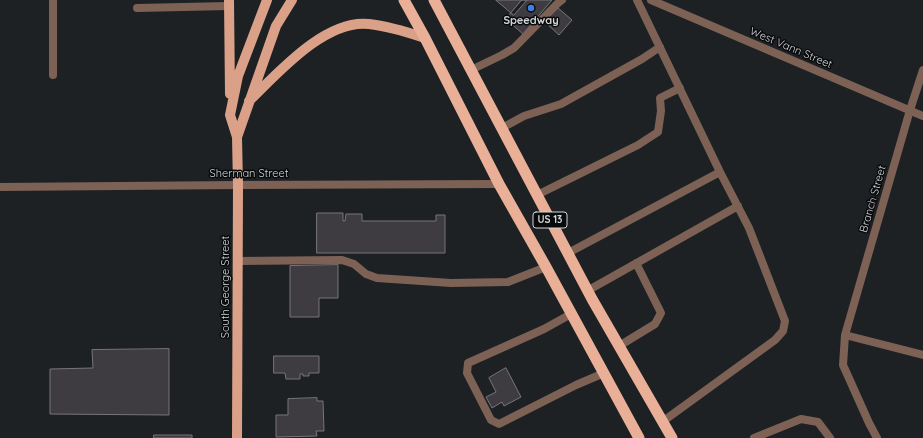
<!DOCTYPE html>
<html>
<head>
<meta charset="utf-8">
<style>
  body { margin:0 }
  canvas { display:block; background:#1d2124 }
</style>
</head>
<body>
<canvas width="923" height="438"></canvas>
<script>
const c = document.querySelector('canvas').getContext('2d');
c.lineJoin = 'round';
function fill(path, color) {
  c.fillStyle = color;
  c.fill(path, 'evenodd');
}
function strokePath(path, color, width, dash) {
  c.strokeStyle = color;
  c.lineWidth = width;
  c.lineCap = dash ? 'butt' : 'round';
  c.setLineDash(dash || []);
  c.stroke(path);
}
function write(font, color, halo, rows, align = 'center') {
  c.font = font + ' Quicksand,sans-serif';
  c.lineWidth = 3;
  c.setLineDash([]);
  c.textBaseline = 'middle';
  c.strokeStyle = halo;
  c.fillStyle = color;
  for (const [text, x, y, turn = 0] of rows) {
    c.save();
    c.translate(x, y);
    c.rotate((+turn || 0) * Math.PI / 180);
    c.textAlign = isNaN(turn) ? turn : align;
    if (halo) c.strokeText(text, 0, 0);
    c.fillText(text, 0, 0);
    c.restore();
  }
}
const building = new Path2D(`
  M 496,0 L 527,0 L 514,15 Z
  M 522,0 L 552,0 L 523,34 L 506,19 Z
  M 558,8 L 572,20 L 559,35 L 545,22 Z
  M 317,213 L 343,213 L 343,221 L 345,221 L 346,214 L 362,214 L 362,221 L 436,221 L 436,215 L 445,215 L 445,253 L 317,253 Z
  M 338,265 L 338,298 L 319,298 L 319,317 L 290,317 L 290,266 Z
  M 169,349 L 169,415 L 50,414 L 50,369 L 93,368 L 92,350 Z
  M 274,356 L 319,356 L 319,373 L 309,373 L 309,376 L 303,376 L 303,374 L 300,374 L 300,379 L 286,379 L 285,373 L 274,373 Z
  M 506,368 L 521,397 L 504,406 L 502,402 L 492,408 L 486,397 L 496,392 L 489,378 Z
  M 317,398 L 317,401 L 323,401 L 324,431 L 316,431 L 317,436 L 276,437 L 276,415 L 288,415 L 288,399 Z
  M 154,435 L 192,435 L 192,438 L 154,438 Z`);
const service = new Path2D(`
  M 53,0 L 53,75
  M 637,0 L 720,172 L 749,228 L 785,321 L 783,331 L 775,340 L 662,422
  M 137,8 L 229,6
  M 471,70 L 502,55 L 514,48 L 557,4 L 562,0
  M 502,128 L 524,116 L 561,104 L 642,59 L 660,47
  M 537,195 L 638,145 L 658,132 L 661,111 L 660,98 L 680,88
  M 568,253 L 720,172
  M 238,261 L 342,260 L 354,264 L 366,274 L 377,278 L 451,283 L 508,282 L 546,267
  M 587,291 L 738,206
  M 571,314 L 544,329 L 468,363 L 467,373 L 491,420 L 499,424 L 576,385 L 604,373
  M 619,346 L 655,324 L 661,313 L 636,263
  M 754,438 L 801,419 L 818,422 L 830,438`);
const minor = new Path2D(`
  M 651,0 L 923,116
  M 0,187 L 238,185 L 499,184
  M 845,335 L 923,355
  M 877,438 L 869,423 L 843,365 L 845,335 L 910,110 L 923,70`);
const primary = new Path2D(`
  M 229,0 L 230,94
  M 249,101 C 278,73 325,19 369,24 C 388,26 407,32 425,38
  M 237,137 L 276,26 L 292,0
  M 237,438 L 238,185 L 237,137 L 230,115 L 238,76 L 267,0`);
const trunk = new Path2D(`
  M 404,0 L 425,38 L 499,184 L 546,267 L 639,438
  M 434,0 L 592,299 L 672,438`);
const markers = [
  [531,8,4,"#3f7fe0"]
];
const shields = [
  [550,220,34]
];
const shieldNames = [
  ["US 13",550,220]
];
const poiNames = [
  ["Speedway",531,21]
];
const streetNames = [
  ["West Vann Street",791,48,23],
  ["Sherman Street",249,174],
  ["Branch Street",873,199,-74],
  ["South George Street",226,287,-90]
];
fill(building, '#3e3c41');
strokePath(building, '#77757a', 1);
strokePath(service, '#7d6155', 8);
strokePath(minor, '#7d6155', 8);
strokePath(primary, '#dba188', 10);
strokePath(trunk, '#e9b097', 11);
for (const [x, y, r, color] of markers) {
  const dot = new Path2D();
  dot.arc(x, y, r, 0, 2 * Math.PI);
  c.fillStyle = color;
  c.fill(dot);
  strokePath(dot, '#090a0c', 1.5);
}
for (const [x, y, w] of shields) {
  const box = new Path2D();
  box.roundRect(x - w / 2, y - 8, w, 16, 3);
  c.fillStyle = '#090a0c';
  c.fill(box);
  strokePath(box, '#d3d6d8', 1);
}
write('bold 10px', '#d3d6d8', null, shieldNames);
write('bold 11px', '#d3d6d8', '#090a0c', poiNames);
write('11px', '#d3d6d8', '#090a0c', streetNames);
</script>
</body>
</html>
